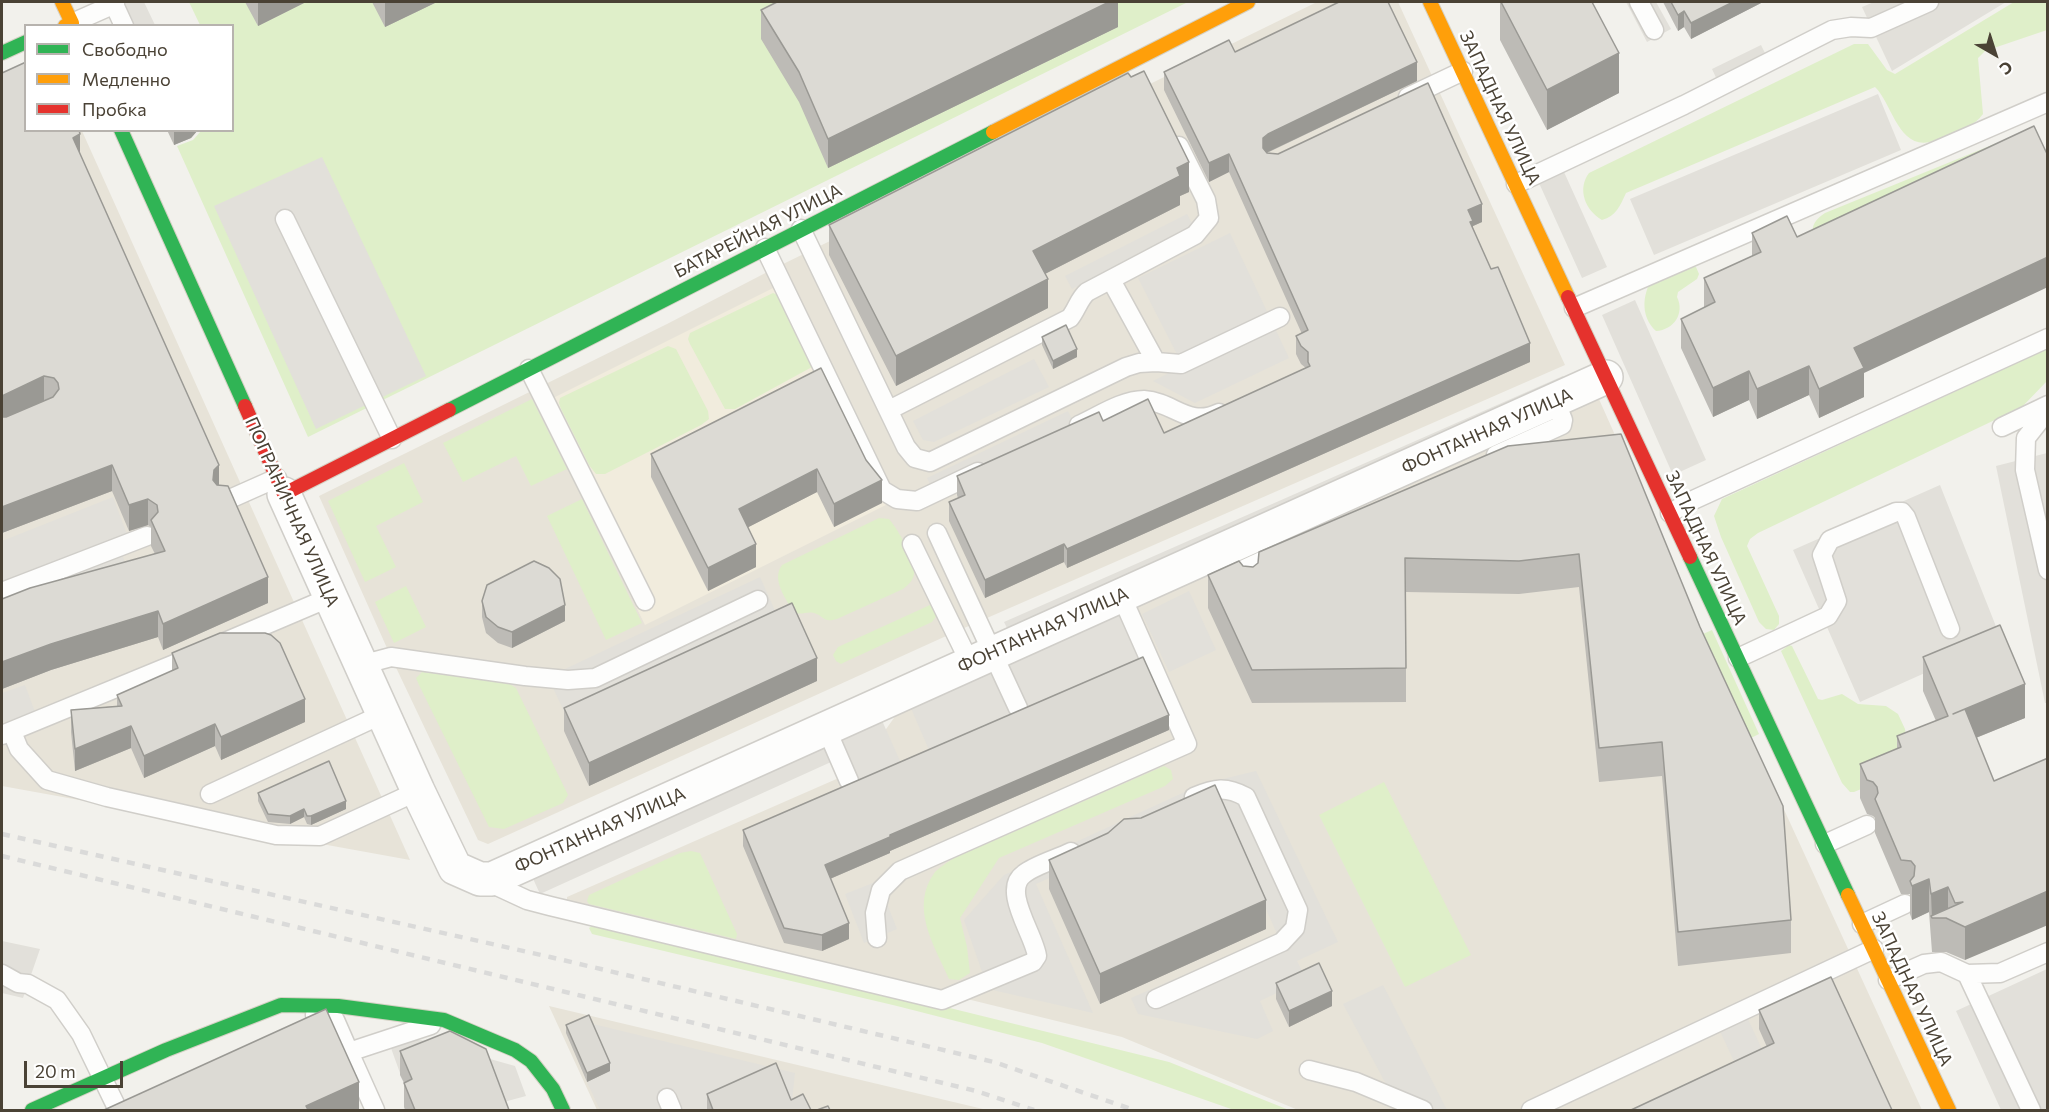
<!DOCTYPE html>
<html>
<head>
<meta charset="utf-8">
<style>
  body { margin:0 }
  #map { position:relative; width:2049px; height:1112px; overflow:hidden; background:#f2f1ec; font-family:Commissioner,sans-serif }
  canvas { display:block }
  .frame { position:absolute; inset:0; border:3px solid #4a4235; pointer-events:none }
  .legend { position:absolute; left:24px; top:24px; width:210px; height:108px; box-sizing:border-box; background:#fff; border:2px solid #b7b3ae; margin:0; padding:8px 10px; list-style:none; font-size:18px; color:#4a4235 }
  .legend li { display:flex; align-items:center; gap:12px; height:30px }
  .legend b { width:30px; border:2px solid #b7b3ae }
  .north { position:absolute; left:1965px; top:24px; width:60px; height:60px; -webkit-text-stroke:4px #fff; paint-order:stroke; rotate:141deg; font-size:16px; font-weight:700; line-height:24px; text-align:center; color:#4a4235 }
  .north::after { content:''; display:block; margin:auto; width:21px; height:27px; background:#4a4235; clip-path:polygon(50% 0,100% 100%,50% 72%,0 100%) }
  .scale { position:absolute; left:24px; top:1061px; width:99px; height:27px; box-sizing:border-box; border:3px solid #4a4235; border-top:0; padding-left:8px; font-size:18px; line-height:21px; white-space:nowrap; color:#4a4235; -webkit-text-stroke:4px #fff; paint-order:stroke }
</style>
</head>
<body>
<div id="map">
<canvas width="2049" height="1112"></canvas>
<div class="frame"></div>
<ul class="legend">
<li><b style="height:8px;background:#30b455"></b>Свободно</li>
<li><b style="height:8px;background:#ff9f0a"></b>Медленно</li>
<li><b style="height:8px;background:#e5322d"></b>Пробка</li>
</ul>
<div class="north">С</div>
<div class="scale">20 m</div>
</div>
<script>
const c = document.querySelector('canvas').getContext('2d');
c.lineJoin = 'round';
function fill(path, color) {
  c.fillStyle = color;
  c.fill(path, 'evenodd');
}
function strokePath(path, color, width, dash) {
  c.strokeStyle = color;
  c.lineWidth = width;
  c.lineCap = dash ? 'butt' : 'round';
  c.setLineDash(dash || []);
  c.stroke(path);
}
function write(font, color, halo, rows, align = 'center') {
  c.font = font + ' Commissioner,sans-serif';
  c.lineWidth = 5;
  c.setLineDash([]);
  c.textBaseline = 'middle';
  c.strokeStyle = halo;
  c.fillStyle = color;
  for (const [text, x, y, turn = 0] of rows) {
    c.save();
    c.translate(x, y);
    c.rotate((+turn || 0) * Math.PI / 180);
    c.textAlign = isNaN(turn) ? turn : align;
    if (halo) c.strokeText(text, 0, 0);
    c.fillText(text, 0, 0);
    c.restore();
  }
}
const residential = new Path2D(`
  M 1317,2 L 1398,2 L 1565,365 L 955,632 L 488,844 L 478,840 L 391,657 L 319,496 L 667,324 L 775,268 Z
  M 2,88 L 26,130 L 82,131 L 410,860 L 2,786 Z
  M 1594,388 L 1719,668 L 1922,1110 L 1298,1110 L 1122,1037 L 567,901 L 567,897 L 857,770 L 906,701 Z
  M 549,1006 L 983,1109 L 987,1110 L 597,1110 Z`);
const education = new Path2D(`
  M 787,281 L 896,500 L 645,625 L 537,406 Z`);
const green = new Path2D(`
  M 189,2 L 1188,2 L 308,437 L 177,146 L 193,140 L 201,131 L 232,130 L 232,26 L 200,25 Z
  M 2014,2 L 2047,2 L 2047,30 L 1985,51 L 1978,58 L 1983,114 C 1974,126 1962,130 1948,135 C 1942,137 1936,140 1930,142 C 1898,149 1892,103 1875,87 L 1626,193 C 1620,206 1616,216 1602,220 C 1585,210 1577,189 1589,173 L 1854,44 L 1868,44 L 1887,70 L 1895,74 Z
  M 2014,136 L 1813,235 C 1811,225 1816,219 1825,213 Z
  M 1690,265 L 1696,267 L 1699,274 L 1697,279 L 1678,292 L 1677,297 C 1685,313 1674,330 1656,331 C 1643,319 1642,302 1648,287 L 1666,275 Z
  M 773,293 L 780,296 L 812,363 L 812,367 L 735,409 L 725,409 L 690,344 L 688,339 L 690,333 Z
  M 668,346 L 676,349 L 708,411 L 709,419 L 701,425 L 605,474 L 596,474 L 589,465 L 561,409 L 559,403 L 560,398 Z
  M 2047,349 L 2047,381 L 2022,407 L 1758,533 L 1750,539 L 1747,546 L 1779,616 L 1779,624 L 1774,630 L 1766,629 L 1759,622 L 1721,537 L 1714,516 L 1722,499 Z
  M 532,399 L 567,469 L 531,486 L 516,456 L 463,482 L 443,443 Z
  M 404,463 L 423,502 L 376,526 L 396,567 L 365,582 L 328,501 Z
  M 582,499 L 642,623 L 606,640 L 547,516 Z
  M 879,518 L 889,519 C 897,528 917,561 914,574 C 913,581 908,585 903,589 L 837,619 C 823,623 824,616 814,613 C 806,611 801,616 793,612 C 786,598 771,580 782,565 Z
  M 406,586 L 426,627 L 394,643 L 375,602 Z
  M 930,605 L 934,606 L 938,614 L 932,622 L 847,661 L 841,664 L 836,661 L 833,655 L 838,647 Z
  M 1712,630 L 1759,734 L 1751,738 L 1703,634 Z
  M 1789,645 L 1792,646 L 1818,699 L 1822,700 L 1842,694 L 1858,704 L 1886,706 L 1898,714 L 1905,729 L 1908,747 L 1883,780 L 1854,792 L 1850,792 L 1842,783 L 1781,651 Z
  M 422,672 L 508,683 L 516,688 L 568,795 L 563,803 L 504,829 L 489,827 L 419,685 L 416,678 Z
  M 1164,766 L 1171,770 L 1173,779 L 1165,786 L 999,858 L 960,918 L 967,947 L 970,973 L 959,980 L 949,979 C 934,945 909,907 935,872 C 940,867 948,862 954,858 Z
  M 1384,782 L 1471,955 L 1405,987 L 1319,815 Z
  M 691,851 L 700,853 L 737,934 L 736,939 L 589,904 L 587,901 L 589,895 L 680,853 Z
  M 595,924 L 613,930 L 897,995 L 1169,1062 L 1289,1110 L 1234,1110 L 1042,1043 L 897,1006 L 592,934 L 589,928 Z`);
const parking = new Path2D(`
  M 123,2 L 144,2 L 155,25 L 133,25 Z
  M 1626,2 L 1656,2 L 1671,29 L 1647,42 Z
  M 1874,2 L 2006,2 L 1892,71 L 1862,7 Z
  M 1761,45 L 1768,59 L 1719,84 L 1712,69 Z
  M 1878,94 L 1901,150 L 1654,255 L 1630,199 Z
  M 322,157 L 426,376 L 316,429 L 214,206 Z
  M 1564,172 L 1607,267 L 1582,278 L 1539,183 Z
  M 1187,214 L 1194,227 L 1072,289 L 1065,276 Z
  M 1230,233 L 1289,358 L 1195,403 L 1153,381 L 1183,366 L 1138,278 Z
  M 1635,300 L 1706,460 L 1673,475 L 1602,315 Z
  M 1034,359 L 1049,387 L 934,442 L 923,440 L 913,421 Z
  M 1563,376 L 1571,393 L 1014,642 L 1004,622 Z
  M 1068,411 L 1074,423 L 933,490 L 927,478 Z
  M 2047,453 L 2047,703 L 2045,703 L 1996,466 Z
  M 1940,485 L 2001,639 L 1860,702 L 1793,550 Z
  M 113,497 L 128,537 L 117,542 L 133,583 L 2,621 L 2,541 Z
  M 760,577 L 780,622 L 569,722 L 548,677 Z
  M 1189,591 L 1216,650 L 1169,672 L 1142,614 Z
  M 1122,613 L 1147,671 L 935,764 L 910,706 Z
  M 25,685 L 35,712 L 2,723 L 2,693 Z
  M 880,716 L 904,770 L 859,789 L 835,735 Z
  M 822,741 L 831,762 L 540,894 L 530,872 Z
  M 1256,771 L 1338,942 L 1297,961 L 1306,979 L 1260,1001 L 1273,1031 L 1257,1039 L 1138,1014 L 1131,998 L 1277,934 L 1219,801 L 1036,884 L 1093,1013 L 988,989 L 964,920 L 1004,875 L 1202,784 Z
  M 878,881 L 897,929 L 864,943 L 845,894 Z
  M 2,941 L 40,949 L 23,998 L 2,993 Z
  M 2047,969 L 2047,1110 L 2001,1110 L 1956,1011 Z
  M 1383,985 L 1447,1110 L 1400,1110 L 1343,1004 Z
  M 1747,1017 L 1767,1060 L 1739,1072 L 1719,1029 Z
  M 589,1023 L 795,1073 L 791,1110 L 600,1110 L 587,1082 L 609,1071 Z
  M 387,1037 L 440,1042 L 445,1056 L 400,1073 Z
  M 483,1057 L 515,1066 L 526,1096 L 500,1103 Z`);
const lane = new Path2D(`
  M 113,2 L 124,26
  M 1639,2 L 1654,30
  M 72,23 L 115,4
  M 1408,97 L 1463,71
  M 1516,184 L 1684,105 L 1832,30 L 1851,27 L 1871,28 L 1929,2
  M 285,219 L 392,439
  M 801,229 L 906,447 L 915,458 L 930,462 L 1126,367 L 1139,363 L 1156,362 L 1181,364 L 1280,317
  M 765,248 L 882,490 L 897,499 L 917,501 L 978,472
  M 1111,280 L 1156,362
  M 1574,308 L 2048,102
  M 529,369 L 645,601
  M 889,410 L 1070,318 C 1077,309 1079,299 1087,292 L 1195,235 L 1209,218 L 1206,200 L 1179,146
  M 2048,410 L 2026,438 L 2025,470 L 2048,570
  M 1079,425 C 1099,416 1122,400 1144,400 C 1174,402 1188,428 1219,413
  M 2002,427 L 2048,405
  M 1496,455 L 1562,425 L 1563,420 L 1555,400
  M 223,502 L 277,478
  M 1670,513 L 1691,501 L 2048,338
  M 937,533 L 1018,708
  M 912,544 L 970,663
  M 1240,571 L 1279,553
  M 2,592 L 147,536
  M 225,642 L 331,597
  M 1738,658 L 1828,616 L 1837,601 L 1822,555 L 1830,540 L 1896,512 L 1902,512 L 1906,517 L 1950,629
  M 361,665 L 391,657 L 525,676 L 568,680 L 595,678 L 758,600
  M 826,728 L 849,781
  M 12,732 L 19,749 L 47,780 L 107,797 L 276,835 L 320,836 L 418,791
  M 2,735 L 194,656
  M 210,794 L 383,714
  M 1825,844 L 1867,825
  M 486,881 L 527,900 L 550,906 L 942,1000 L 1033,962 L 1037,956 C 1034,934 1001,890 1024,874 C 1035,865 1057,859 1071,852
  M 1862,924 L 1905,904
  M 877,938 L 875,913 L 881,890 L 900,871 L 1187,744 L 1121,595
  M 2,974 L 18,983 L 28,984 L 57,1000 L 81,1034 L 118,1110
  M 1967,974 L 2031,1110
  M 1888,980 L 1924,964 L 1941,962 L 1967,974 L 2000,973 L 2048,952
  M 1156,999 L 1282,942 L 1295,928 L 1298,910 L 1246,797 C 1226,786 1215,788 1194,797
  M 315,1015 L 335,1020 L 349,1052
  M 1309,1070 L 1356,1082 L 1423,1110
  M 667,1098 L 672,1110
  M 375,1110 L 349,1052 L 431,1025
  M 1531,1110 L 1874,949`);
const street = new Path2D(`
  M 284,494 L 418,791 L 455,868 L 480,879 L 492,879 L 1606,377`);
const fast = new Path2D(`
  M 2,53 L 26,42
  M 121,130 L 245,406
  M 449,410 L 993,132
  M 1690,557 L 1848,895
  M 32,1110 L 166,1050 L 281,1005 L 338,1006 L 444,1020 L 515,1050 L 531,1061 L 553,1089 L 563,1110`);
const slow = new Path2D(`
  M 62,2 L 72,23 L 65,26
  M 1430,2 L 1568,297
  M 993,132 L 1248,2
  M 1848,895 L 1949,1110`);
const jam = new Path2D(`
  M 1568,297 L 1690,557
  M 245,406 L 284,494 L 449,410`);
const rail = new Path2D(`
  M 2,834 L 550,957 L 994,1062 L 1134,1110
  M 2,856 L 976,1091 L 1034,1110`);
const wall = new Path2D(`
  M 245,2 L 306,2 L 258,26 Z
  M 372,2 L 437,2 L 385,27 Z
  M 1118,2 L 1118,27 L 828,168 L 799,102 L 761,39 L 761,10 Z
  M 1500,2 L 1592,2 L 1619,93 L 1547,130 L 1500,40 Z
  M 1663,2 L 1763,2 L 1691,39 L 1684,27 L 1678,31 Z
  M 1235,52 L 1417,81 L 1267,153 L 1482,222 L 1473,226 L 1473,228 L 1530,362 L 1067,568 L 1064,562 L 985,598 L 949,521 L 949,502 L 958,498 L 957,495 L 957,476 L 1103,421 L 1164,433 L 1306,368 L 1301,364 L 1296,354 L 1296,336 L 1302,334 L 1229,172 L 1209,182 L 1164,90 L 1164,72 Z
  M 167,130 L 198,130 L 191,138 L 174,145 Z
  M 80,155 L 268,603 L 163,650 L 158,637 L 51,670 L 2,689 L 2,599 L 155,554 L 151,546 L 151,527 L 148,525 L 129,531 L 112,491 L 2,533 Z
  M 1189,192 L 1180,196 L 1180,205 L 1045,274 L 1048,308 L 896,386 L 829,255 L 829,225 Z
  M 1752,233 L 1864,373 L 1864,397 L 1819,418 L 1809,395 L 1757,419 L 1749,400 L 1713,417 L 1681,348 L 1681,319 L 1704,308 L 1704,278 L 1752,256 Z
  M 1042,337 L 1077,357 L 1053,369 L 1042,345 Z
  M 821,368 L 882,503 L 834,527 L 817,492 L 748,527 L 756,567 L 708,591 L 651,477 L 651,454 Z
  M 1621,434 L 1791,920 L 1791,953 L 1678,966 L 1662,776 L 1599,782 L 1579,587 L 1519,594 L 1406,592 L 1406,702 L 1252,703 L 1208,608 L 1208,575 L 1243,566 L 1253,567 Z
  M 482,601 L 565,621 L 512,648 L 498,643 L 486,633 L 482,617 Z
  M 172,653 L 305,722 L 221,760 L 215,746 L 144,778 L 131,748 L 75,771 L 71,732 L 71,710 L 117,706 L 117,695 L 172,671 Z
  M 1923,657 L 2025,718 L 1976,738 L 1965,960 L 1946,952 L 1932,952 L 1929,912 L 1912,920 L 1910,914 L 1910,894 L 1901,894 L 1875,833 L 1875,818 L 1873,816 L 1867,814 L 1860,798 L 1860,764 L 1897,749 L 1897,736 L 1936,721 L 1923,691 Z
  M 817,681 L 589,786 L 564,731 L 564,708 Z
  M 1169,730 L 890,851 L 890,853 L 830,879 L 849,939 L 822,951 L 784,943 L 743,846 L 743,830 Z
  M 258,793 L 346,809 L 311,825 L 307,824 L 304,817 L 290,824 L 268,822 L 258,801 Z
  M 1049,860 L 1266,929 L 1100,1004 L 1049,889 Z
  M 1276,983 L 1332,1006 L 1289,1027 L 1276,999 Z
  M 1759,1010 L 1892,1110 L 1767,1047 L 1759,1029 Z
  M 566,1025 L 610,1071 L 587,1082 L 566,1033 Z
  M 400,1051 L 509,1110 L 405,1110 L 404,1107 L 404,1083 L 400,1075 Z
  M 707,1094 L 791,1100 L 811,1110 L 707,1110 Z`);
const shadedWall = new Path2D(`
  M 258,2 L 306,2 L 258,26 Z
  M 385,2 L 437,2 L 385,27 Z
  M 1109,2 L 1118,2 L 1118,27 L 828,168 L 828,139 Z
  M 1733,2 L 1763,2 L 1691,39 L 1691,23 Z
  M 1684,11 L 1684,27 L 1678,31 L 1678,15 Z
  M 1619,53 L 1619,93 L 1547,130 L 1547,90 Z
  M 1417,62 L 1417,81 L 1268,152 L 1263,156 L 1263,138 L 1268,134 Z
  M 174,130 L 198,130 L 191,138 L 174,145 Z
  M 80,134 L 80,160 L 73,138 Z
  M 1229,154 L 1229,172 L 1209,182 L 1209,163 Z
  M 1189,162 L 1189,192 L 1180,196 L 1180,205 L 1033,280 L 1033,251 L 1177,168 Z
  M 1482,204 L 1482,222 L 1473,226 L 1473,239 L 1468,210 Z
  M 2048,257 L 2048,287 L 1864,373 L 1864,397 L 1819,418 L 1819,389 L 1854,348 Z
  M 1048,279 L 1048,308 L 896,386 L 896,356 Z
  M 1530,343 L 1530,362 L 1067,568 L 1067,549 Z
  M 1077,349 L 1077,357 L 1053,369 L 1053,361 Z
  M 1809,366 L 1809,395 L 1757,419 L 1757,389 Z
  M 1749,371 L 1749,400 L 1713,417 L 1713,388 Z
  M 44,376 L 44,403 L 2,422 L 2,396 Z
  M 112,465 L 112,491 L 2,533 L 2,507 Z
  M 219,465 L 219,492 L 213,480 L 214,470 Z
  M 817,469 L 817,492 L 739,532 L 739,509 Z
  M 882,480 L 882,503 L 834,527 L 834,504 Z
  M 148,499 L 148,525 L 129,531 L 129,505 Z
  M 756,544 L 756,567 L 708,591 L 708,568 Z
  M 1064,544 L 1064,562 L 985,598 L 985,580 Z
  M 268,577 L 268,603 L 163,650 L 163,624 Z
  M 565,605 L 565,621 L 512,648 L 512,632 Z
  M 158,611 L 158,637 L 51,670 L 2,689 L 2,662 L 51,644 Z
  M 817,658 L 817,681 L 589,786 L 589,763 Z
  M 2025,684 L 2025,718 L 1953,747 L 1953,714 Z
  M 305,699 L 305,722 L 221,760 L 221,737 Z
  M 1169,715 L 1169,730 L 890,851 L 890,853 L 825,881 L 825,865 L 890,835 Z
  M 215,724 L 215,746 L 144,778 L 144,756 Z
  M 131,726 L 131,748 L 75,771 L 75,749 Z
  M 346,801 L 346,809 L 311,825 L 311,816 Z
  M 304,809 L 304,817 L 290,824 L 290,816 Z
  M 1929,879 L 1929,912 L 1912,920 L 1912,886 Z
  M 1948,887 L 1948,919 L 1946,918 L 1932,918 L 1931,894 Z
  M 2048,891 L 2048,925 L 1965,960 L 1965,927 Z
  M 1266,900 L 1266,929 L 1100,1004 L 1100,974 Z
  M 849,923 L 849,939 L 822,951 L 822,935 Z
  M 1332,991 L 1332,1006 L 1289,1027 L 1289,1011 Z
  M 610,1063 L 610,1071 L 587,1082 L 587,1073 Z
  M 359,1082 L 359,1110 L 306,1110 L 306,1106 Z`);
const building = new Path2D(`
  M 777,2 L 1109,2 L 828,139 L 799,72 L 761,10 Z
  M 1339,2 L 1388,2 L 1417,62 L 1268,134 L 1263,138 L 1263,148 L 1267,153 L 1278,154 L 1428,83 L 1482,204 L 1468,210 L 1473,221 L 1470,222 L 1491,269 L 1498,267 L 1530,343 L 1067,549 L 1064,544 L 985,580 L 949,502 L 965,495 L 957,476 L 1099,412 L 1103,421 L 1148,399 L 1164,433 L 1310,366 L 1308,362 L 1308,352 L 1301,346 L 1296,336 L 1308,330 L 1229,154 L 1209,163 L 1164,72 L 1229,40 L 1235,52 Z
  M 1501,2 L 1592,2 L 1619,53 L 1547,90 Z
  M 1671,2 L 1733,2 L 1691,23 L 1684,11 L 1678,15 Z
  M 26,62 L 26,130 L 79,130 L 80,134 L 73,138 L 219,465 L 214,470 L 213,480 L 217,485 L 228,486 L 268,577 L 163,624 L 158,611 L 51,644 L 2,662 L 2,599 L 30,588 L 165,551 L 151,520 L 158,512 L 157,505 L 148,499 L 129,505 L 112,465 L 2,507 L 2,417 L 6,417 L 53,397 L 59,389 L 58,383 L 54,378 L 44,376 L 2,396 L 2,73 Z
  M 1144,71 L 1189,162 L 1177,168 L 1180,176 L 1033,251 L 1048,279 L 896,356 L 829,225 L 1128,73 L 1131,77 Z
  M 2034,126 L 2048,156 L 2048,257 L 1854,348 L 1864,368 L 1819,389 L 1809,366 L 1757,389 L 1749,371 L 1713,388 L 1681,319 L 1715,302 L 1704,278 L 1761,252 L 1752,233 L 1787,216 L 1797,237 Z
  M 1066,325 L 1077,349 L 1053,361 L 1042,337 Z
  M 821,368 L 866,460 L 882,480 L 834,504 L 817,469 L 739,509 L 756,544 L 708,568 L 651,454 Z
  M 1621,434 L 1700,627 L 1783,806 L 1791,920 L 1678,932 L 1662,742 L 1599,748 L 1579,554 L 1519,561 L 1405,558 L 1406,668 L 1252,670 L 1208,575 L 1239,561 L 1243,566 L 1253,567 L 1258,563 L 1259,552 L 1508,446 Z
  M 534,561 L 549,568 L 560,579 L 565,605 L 512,632 L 498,627 L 486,617 L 482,601 L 487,585 Z
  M 792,603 L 817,658 L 589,763 L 564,708 Z
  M 2000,625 L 2025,684 L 1953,714 L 1965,709 L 1994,781 L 2048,758 L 2048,891 L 1965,927 L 1946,918 L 1932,918 L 1931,916 L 1963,902 L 1955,903 L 1948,887 L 1931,894 L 1929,879 L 1912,886 L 1910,881 L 1914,876 L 1915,866 L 1911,861 L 1901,860 L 1875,799 L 1878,793 L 1877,787 L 1873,782 L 1867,780 L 1860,764 L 1901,747 L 1897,736 L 1948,716 L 1923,657 Z
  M 220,633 L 265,633 L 271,635 L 280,643 L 305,699 L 221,737 L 215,724 L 144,756 L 131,726 L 75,749 L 71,710 L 122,706 L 117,695 L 178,668 L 172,653 Z
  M 1143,657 L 1169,715 L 890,835 L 890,837 L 825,865 L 849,923 L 822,935 L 784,928 L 743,830 Z
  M 329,761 L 346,801 L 311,816 L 307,816 L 304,809 L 290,816 L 268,814 L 258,793 Z
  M 1215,785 L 1266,900 L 1100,974 L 1049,860 L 1108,833 L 1124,819 L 1141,818 Z
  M 1319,963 L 1332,991 L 1289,1011 L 1276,983 Z
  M 1831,977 L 1892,1110 L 1631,1110 L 1774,1043 L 1759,1010 Z
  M 326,1009 L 359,1082 L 306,1106 L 308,1110 L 104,1110 Z
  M 589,1015 L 610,1063 L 587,1073 L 566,1025 Z
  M 450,1031 L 486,1049 L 509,1110 L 415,1110 L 404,1083 L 412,1079 L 400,1051 Z
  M 776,1063 L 791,1100 L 803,1094 L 811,1110 L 713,1110 L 707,1094 Z
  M 828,1106 L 830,1110 L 817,1110 Z`);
const streetNames = [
  ["ЗАПАДНАЯ УЛИЦА",1500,108,65],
  ["БАТАРЕЙНАЯ УЛИЦА",758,231,-27],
  ["ФОНТАННАЯ УЛИЦА",1487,431,-24],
  ["ПОГРАНИЧНАЯ УЛИЦА",292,512,66],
  ["ЗАПАДНАЯ УЛИЦА",1706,548,65],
  ["ФОНТАННАЯ УЛИЦА",1043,630,-24],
  ["ФОНТАННАЯ УЛИЦА",600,830,-24],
  ["ЗАПАДНАЯ УЛИЦА",1912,989,65]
];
fill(residential, '#e7e3d8');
fill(education, '#f1ecdd');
fill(green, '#dfefc9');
fill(parking, '#e2e0da');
strokePath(lane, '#d0cec9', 21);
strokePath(street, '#d0cec9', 36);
strokePath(fast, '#d5d1c4', 16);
strokePath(slow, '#d5d1c4', 16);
strokePath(jam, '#d5d1c4', 16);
strokePath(lane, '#fdfdfc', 18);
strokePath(street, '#fdfdfc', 33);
strokePath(fast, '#30b455', 14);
strokePath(slow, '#ff9f0a', 14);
strokePath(jam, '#e5322d', 14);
strokePath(rail, '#dadad9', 4.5, [8, 8]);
fill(wall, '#bdbbb6');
fill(shadedWall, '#9a9994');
fill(building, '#dcdad4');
strokePath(building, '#9a9994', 1.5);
write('18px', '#4a4235', '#fff', streetNames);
</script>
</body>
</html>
